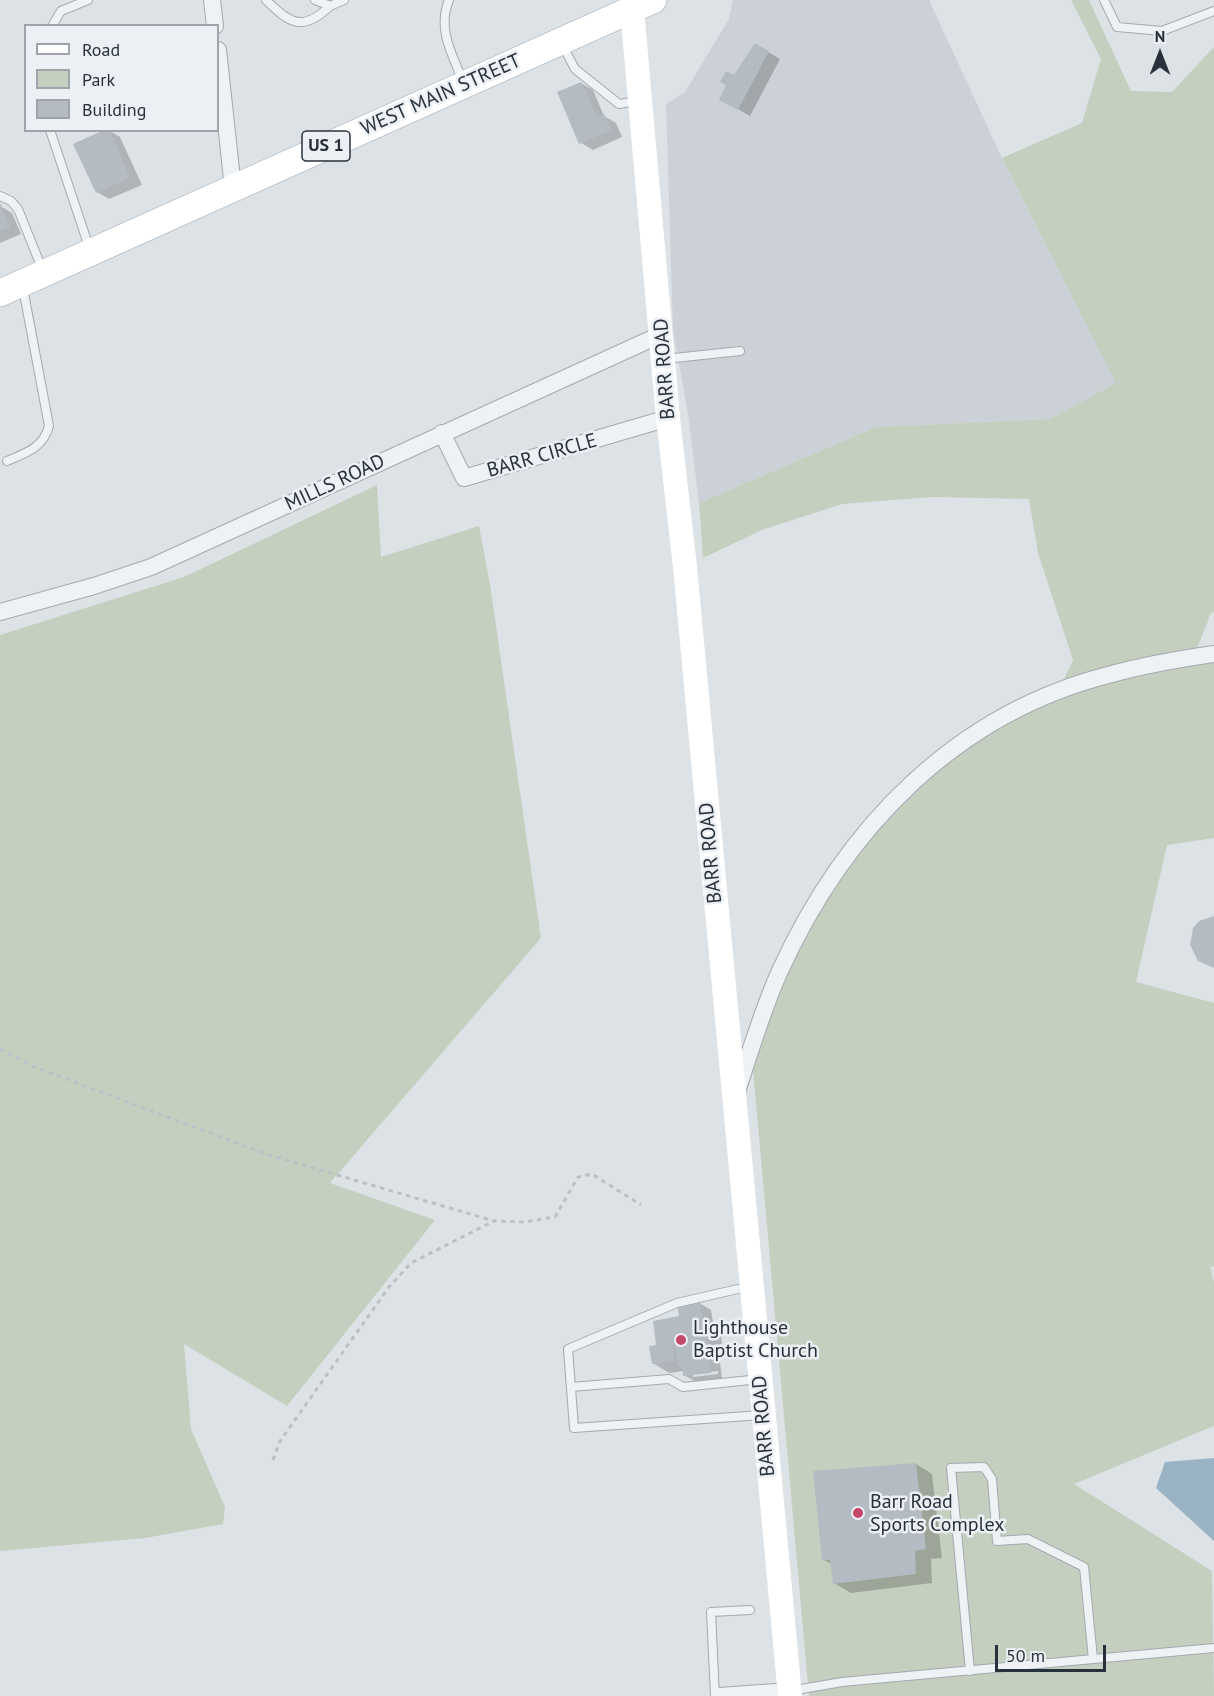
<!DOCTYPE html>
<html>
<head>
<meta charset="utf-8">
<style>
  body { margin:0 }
  #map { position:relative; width:1214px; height:1696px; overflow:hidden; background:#dde2e6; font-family:"PT Sans",sans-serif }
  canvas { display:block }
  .legend { position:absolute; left:24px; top:24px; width:195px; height:108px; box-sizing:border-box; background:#ecf0f4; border:2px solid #9ea4aa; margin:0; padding:8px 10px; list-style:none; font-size:18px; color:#28313b }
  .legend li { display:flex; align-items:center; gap:12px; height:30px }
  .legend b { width:30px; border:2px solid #9ea4aa }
  .north { position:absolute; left:1130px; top:24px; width:60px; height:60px; -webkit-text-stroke:4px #ecf0f4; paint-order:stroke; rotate:0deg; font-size:16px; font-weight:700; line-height:24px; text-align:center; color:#28313b }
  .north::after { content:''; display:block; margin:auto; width:21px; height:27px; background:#28313b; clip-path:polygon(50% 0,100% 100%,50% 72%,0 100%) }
  .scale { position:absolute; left:995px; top:1645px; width:111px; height:27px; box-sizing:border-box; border:3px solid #28313b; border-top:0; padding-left:8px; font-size:18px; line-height:21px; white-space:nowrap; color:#28313b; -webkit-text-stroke:4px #ecf0f4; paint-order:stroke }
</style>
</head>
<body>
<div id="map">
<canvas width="1214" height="1696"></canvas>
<ul class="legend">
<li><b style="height:8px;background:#fff"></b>Road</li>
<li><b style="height:16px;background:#c5cfbf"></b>Park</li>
<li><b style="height:16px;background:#b5bbc2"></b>Building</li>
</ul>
<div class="north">N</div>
<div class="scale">50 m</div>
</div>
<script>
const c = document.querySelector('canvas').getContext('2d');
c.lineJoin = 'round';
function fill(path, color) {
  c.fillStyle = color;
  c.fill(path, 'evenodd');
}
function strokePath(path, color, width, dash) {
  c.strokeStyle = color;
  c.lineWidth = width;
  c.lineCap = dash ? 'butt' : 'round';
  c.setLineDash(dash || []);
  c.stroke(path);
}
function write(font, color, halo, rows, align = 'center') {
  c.font = font + ' "PT Sans",sans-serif';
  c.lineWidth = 5;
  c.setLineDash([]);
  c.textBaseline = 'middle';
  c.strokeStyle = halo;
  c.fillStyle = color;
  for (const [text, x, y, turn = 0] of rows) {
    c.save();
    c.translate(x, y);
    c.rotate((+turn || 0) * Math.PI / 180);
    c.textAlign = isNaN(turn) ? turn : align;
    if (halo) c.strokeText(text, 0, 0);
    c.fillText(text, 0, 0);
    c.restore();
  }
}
const built = new Path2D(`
  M 733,0 L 929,0 L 1002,158 L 1117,383 L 1050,419 L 876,427 L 699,503 L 688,414 L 673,330 L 666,104 L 685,92 L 729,19 Z`);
const green = new Path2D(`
  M 1071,0 L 1089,0 L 1131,91 L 1172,92 L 1214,47 L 1214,612 L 1211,613 L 1196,651 L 1214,659 L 1214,838 L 1167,845 L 1136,982 L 1214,1003 L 1214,1267 L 1210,1266 L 1214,1282 L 1214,1426 L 1074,1484 L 1212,1571 L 1214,1696 L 809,1696 L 751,1047 L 806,920 L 920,773 L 1058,692 L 1073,660 L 1038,553 L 1029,499 L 933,497 L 842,504 L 762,530 L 703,558 L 699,503 L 876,427 L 1050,419 L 1116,383 L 1002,158 L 1082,123 L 1101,59 Z
  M 377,485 L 381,557 L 479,526 L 490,584 L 541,938 L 330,1183 L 435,1220 L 287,1406 L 184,1344 L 191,1429 L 225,1507 L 223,1524 L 145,1538 L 0,1551 L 0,635 L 184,577 Z`);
const water = new Path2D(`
  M 1214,1458 L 1214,1541 L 1156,1488 L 1165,1462 Z`);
const shadow = new Path2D(`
  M 756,45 L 780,59 L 750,116 L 721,99 Z
  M 581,83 L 593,90 L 604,116 L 616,123 L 622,137 L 593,150 L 581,143 Z
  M 108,130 L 120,137 L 142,185 L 109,199 L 97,192 Z
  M 0,206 L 12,213 L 21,234 L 0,243 Z
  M 699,1303 L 711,1310 L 713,1322 L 720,1326 L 722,1344 L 718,1345 L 722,1379 L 696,1382 L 684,1375 L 684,1371 L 669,1373 L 653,1363 L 661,1346 L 680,1317 ZM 718,1371 L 718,1374 L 693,1377 L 693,1374 Z
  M 916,1464 L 932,1474 L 942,1558 L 931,1559 L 932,1583 L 851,1593 L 834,1583 L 832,1564 L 824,1560 Z`);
const building = new Path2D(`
  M 755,43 L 769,51 L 738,110 L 719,100 L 726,85 L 720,82 L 726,71 L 734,75 Z
  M 581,82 L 597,117 L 604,114 L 611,130 L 579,144 L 557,92 Z
  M 104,130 L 109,130 L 130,178 L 96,193 L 73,144 Z
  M 0,203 L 10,227 L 0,231 Z
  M 1214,916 L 1214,968 L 1198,961 L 1190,945 L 1193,928 L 1199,921 Z
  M 700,1301 L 702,1318 L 708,1317 L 711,1338 L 706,1338 L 711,1373 L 683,1376 L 682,1366 L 678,1366 L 675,1345 L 672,1345 L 674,1361 L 652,1364 L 649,1346 L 656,1345 L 653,1321 L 679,1316 L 677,1304 Z
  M 916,1463 L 926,1549 L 915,1551 L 916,1574 L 833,1584 L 830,1560 L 822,1560 L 813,1471 Z`);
const path = new Path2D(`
  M 0,1049 L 32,1066 L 269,1155 L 494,1221 L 524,1222 L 555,1217 L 578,1177 L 592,1174 L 641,1205
  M 273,1460 L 280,1441 L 389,1287 L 411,1263 L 492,1222`);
const lane = new Path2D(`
  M 266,0 C 290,24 303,32 330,6
  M 315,0 L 330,6 L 344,0
  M 449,0 C 437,29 452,54 463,81
  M 1104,0 L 1117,27 L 1162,31 L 1214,11
  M 52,26 L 61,11 L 88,0
  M 562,44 L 575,69 L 619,104 L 638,101
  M 50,130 L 90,250
  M 0,196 L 11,201 L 18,209 L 43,271
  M 665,359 L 740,351
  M 7,461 C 26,453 43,448 49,426 L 23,288
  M 751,1286 L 677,1303 L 568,1349 L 574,1428 L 762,1415
  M 571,1387 L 669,1379 L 683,1387 L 760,1379
  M 970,1671 L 951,1468 L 984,1467 L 992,1479 L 997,1541 L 1028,1539 L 1084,1567 L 1093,1659
  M 790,1691 L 842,1682 L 1214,1648
  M 715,1696 L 711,1612 L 750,1610`);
const street = new Path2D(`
  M 212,0 L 215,26
  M 218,50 L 233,188
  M 442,433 L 464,478 L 668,418
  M 0,612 L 94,586 L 151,567 L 662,334
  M 737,1092 C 750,1052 762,1011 779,973 C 844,829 955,713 1112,674 C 1145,665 1180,659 1214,654
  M 719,1696 L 790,1691`);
const secondary = new Path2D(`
  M 632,9 L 668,418 L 685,567 L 790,1696`);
const primary = new Path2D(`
  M 0,293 L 653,0`);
const markers = [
  [681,1340,6,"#c5486a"],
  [858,1513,6,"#c5486a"]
];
const shields = [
  [326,146,48]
];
const shieldNames = [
  ["US 1",326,146]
];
const streetNames = [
  ["WEST MAIN STREET",441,95,-24],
  ["BARR ROAD",665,369,-94],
  ["BARR CIRCLE",542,456,-16],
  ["MILLS ROAD",335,483,-25],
  ["BARR ROAD",711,853,-95],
  ["BARR ROAD",764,1426,-95]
];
const poiNames = [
  ["Lighthouse",693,1328],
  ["Baptist Church",693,1351],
  ["Barr Road",870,1502],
  ["Sports Complex",870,1525]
];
fill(built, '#cbd1d7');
fill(green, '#c5cfbf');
fill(water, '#9ab3c4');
fill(shadow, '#0003');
fill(building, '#b5bbc2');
strokePath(lane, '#a3a9af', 10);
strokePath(street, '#a3a9af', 18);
strokePath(primary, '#9da7b1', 28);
strokePath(path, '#bbc0c5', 3, [4.5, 4.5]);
strokePath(lane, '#eff2f5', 8);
strokePath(street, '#eff2f5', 16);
strokePath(secondary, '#fff', 24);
strokePath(primary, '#fff', 27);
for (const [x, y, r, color] of markers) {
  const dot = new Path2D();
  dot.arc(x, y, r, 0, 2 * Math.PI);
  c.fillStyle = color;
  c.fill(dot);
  strokePath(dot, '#ecf0f4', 2);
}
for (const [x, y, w] of shields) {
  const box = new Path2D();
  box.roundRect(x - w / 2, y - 15, w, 30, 4.5);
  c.fillStyle = '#ecf0f4';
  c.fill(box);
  strokePath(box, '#28313b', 1.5);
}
write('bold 18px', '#28313b', null, shieldNames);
write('20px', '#28313b', '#ecf0f4', streetNames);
write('20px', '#28313b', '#ecf0f4', poiNames, 'left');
</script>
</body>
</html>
